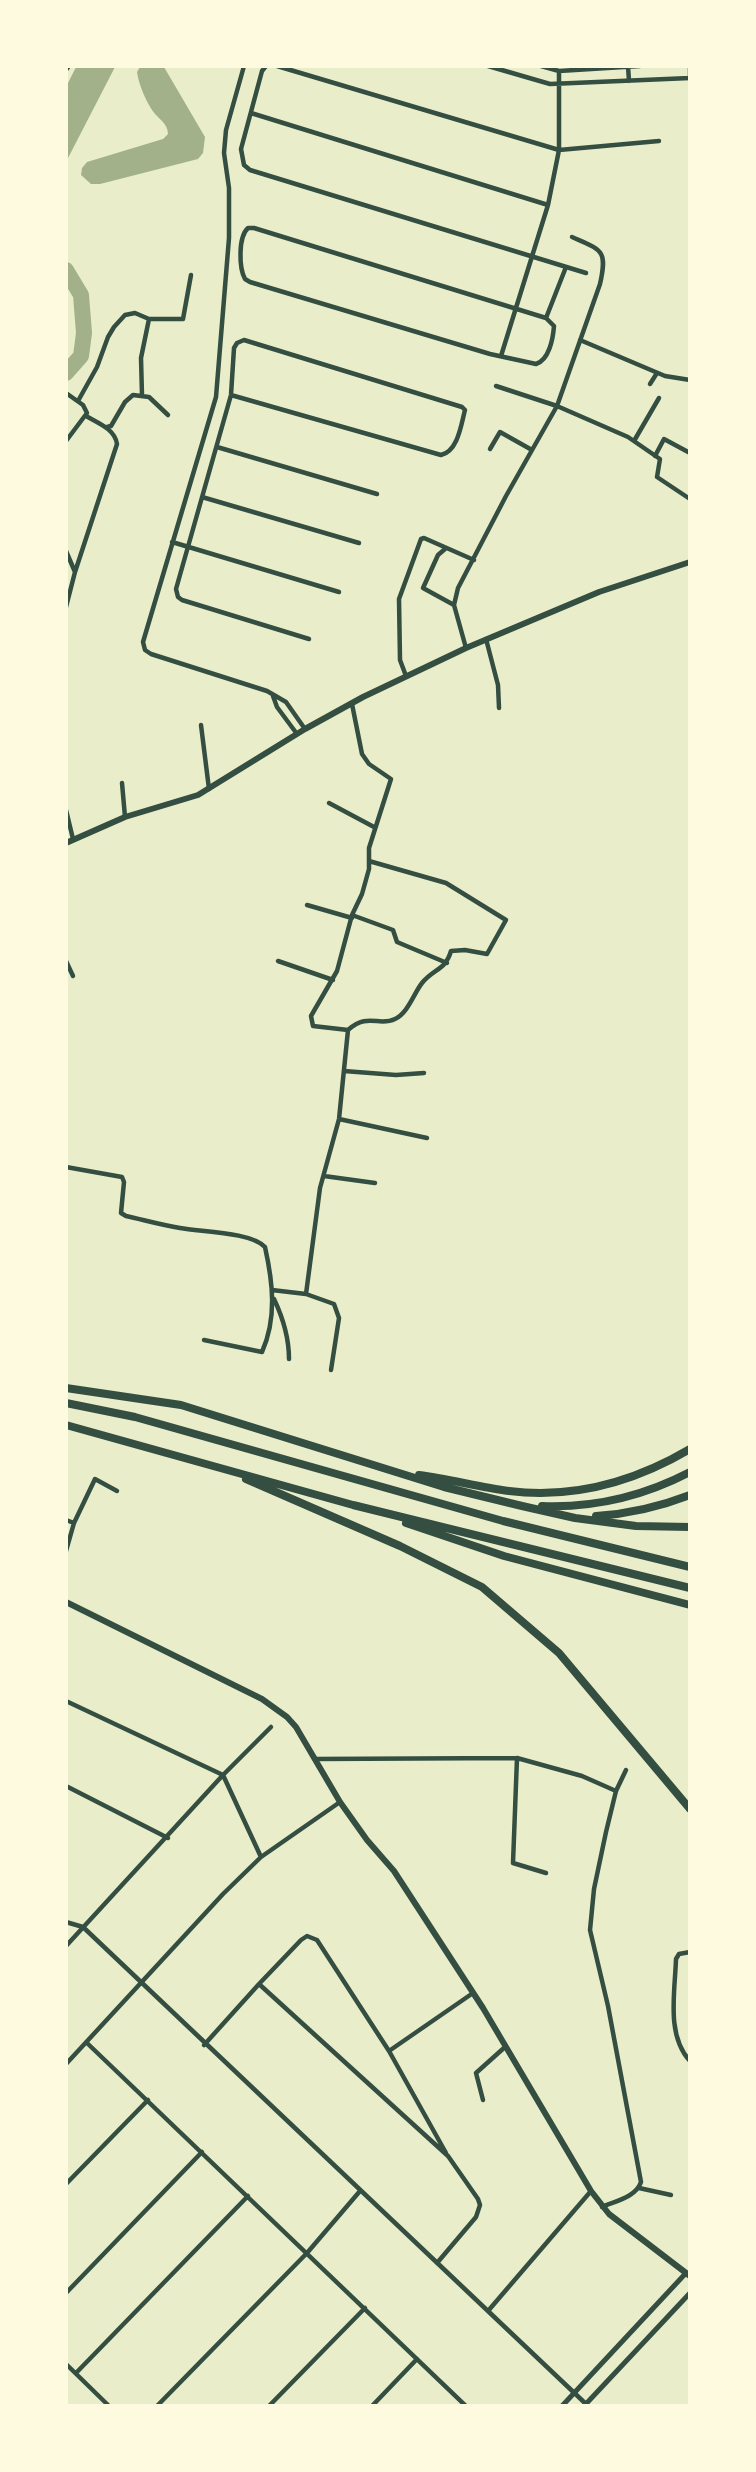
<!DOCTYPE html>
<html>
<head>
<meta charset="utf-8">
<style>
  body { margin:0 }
  #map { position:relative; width:756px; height:2472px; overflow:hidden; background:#e9edc9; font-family:Raleway,sans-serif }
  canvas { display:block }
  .frame { position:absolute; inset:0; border:68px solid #fefae0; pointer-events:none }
</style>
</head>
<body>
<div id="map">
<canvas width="756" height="2472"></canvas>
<div class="frame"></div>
</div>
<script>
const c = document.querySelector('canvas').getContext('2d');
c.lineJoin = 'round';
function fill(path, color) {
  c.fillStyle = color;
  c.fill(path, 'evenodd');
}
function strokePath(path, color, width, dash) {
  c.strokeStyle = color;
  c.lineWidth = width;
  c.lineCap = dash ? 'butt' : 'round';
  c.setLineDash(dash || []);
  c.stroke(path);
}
const water = new Path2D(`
  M 76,67 L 115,67 L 67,160 L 67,85 Z
  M 140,67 L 164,67 L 205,137 L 203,153 L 198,159 L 100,184 L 91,184 L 81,175 L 82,168 L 87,162 L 163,139 L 168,134 C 168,123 158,119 152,110 C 145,99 139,85 137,72 Z`);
const river = new Path2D(`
  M 66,270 L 81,295 L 84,333 L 81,356 L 66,373`);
const minor = new Path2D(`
  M 244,66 L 226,130 L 224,153 L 229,188 L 229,238 L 216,397 L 143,642 L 145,650 L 151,654 L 267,691 L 286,702 L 305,729
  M 266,66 L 262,71 L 241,149 L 244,165 L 250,170 L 586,273
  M 277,66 L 559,150 L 659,141
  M 488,66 L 550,84 L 690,78
  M 541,66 L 559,71 L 640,66
  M 628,66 L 629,81
  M 690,67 L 690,76
  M 66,70 L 69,66
  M 251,113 L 548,205
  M 248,228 L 254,228 L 546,318 L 554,326 C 553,339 549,360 536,364 L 490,354 L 250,282 L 245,279 C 239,268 238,237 248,228 Z
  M 546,318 L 566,267
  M 580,340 L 665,376 L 690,380
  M 501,356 L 548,205 L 559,150 L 559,71
  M 650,384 L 657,373
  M 496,386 L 557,406 L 628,437 L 660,459 L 657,477 L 690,499
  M 66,393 L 83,405 L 87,413 L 66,441
  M 142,395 L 141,358 L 149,319
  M 231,395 L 441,455 C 458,451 461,425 465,410 L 462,407 L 244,340 L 237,343 L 234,348 L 231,395 L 176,589 L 178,597 L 182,600 L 309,639
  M 78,401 L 97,367 L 108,337 L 114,327 L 125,315 L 135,313 L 149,319 L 183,319 L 191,275
  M 107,427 L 111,426 L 125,402 L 133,395 L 149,397 L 168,415
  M 634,441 L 659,398
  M 217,447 L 377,494
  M 490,449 L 500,432 L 532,450
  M 655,456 L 664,439 L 690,453
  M 202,497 L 359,543
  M 172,542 L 339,592
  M 445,549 L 438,555 L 423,588 L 454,605
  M 66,551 L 75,572 L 66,607
  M 75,572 L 117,444 C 115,429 98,423 86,416
  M 486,639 L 498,685 L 499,708
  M 466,648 L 454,605 L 458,588 L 506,496 L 557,406 L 600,284 C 608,249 601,250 572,237
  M 406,676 L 400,660 L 399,599 L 421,539 L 424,538 L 474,560
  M 273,696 L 277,707 L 297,734
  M 201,725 L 209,789
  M 122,783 L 125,817
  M 329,803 L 374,827
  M 66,810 L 73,839
  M 307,905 L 352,918
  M 352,915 L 393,930 L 397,942 L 447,963
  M 66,961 L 73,976
  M 278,961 L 333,980
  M 348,1030 L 313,1026 L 311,1016 L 337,971 L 352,915 L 362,894 L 369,869 L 369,848 L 391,779 L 369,764 L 362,754 L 352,704
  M 348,1030 C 368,1012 379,1027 395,1019 C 408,1013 414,993 422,983 C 434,968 445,971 451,951 L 465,950 L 487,954 L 506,920 L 446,883 L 369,861
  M 344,1071 L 396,1075 L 424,1073
  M 339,1119 L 427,1138
  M 66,1167 L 122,1177 L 124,1182 L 121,1213 L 126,1216 C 144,1220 162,1225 180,1228 C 201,1232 251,1232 265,1247 C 273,1283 277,1318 262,1352 L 204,1340
  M 324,1176 L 375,1183
  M 272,1290 L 306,1294 L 334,1304 L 339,1318 L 331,1370
  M 306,1294 L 320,1188 L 339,1119 L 348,1030
  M 274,1299 C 283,1318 289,1338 289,1359
  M 66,1520 L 74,1523
  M 66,1551 L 74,1523 L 95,1479 L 117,1491
  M 66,1701 L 223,1775 L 261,1857
  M 517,1758 L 513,1863 L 546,1873
  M 315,1759 L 517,1758 L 582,1776 L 616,1791
  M 66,1786 L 168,1838
  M 66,1922 L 83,1927 L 586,2404
  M 66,1946 L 223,1775 L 271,1727
  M 690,1952 L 679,1954 L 676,1959 C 675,1992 666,2035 690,2061
  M 259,1984 L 301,1940 L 307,1936 L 317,1940 L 389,2051 L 446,2153
  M 87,2043 L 466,2406
  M 204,2045 L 259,1984 L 448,2156 L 478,2199 L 480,2205 L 476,2217 L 437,2263
  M 389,2051 L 473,1993
  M 66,2064 L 223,1894 L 261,1857 L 340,1802
  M 483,2100 L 476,2073 L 505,2047
  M 66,2184 L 148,2100
  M 639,2188 L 671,2195
  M 602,2207 C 616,2201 636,2197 641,2182 L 608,2006 L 590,1930 L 594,1889 L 606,1832 L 616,1791 L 626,1770
  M 66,2293 L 202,2152
  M 488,2311 L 591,2191
  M 66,2364 L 109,2406
  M 76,2373 L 248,2196
  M 157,2406 L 307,2253 L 360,2191
  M 269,2406 L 365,2308
  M 372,2406 L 417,2359`);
const tertiary = new Path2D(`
  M 562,2406 L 686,2273
  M 584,2406 L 690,2293`);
const secondary = new Path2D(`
  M 66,843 L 125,817 L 198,795 L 305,729 L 363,697 L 466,648 L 599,592 L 690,562
  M 66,1602 L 262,1699 L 287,1717 L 296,1727 L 340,1802 L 367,1840 L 394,1871 L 483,2008 L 591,2191 L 609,2214 L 690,2276`);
const motorway = new Path2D(`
  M 66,1388 L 181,1405 L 444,1487 L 522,1506 L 575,1518 L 636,1526 L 690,1527
  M 66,1403 L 135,1417 L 503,1521 L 690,1567
  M 66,1425 L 353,1505 L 690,1588
  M 419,1475 C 449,1479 479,1487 509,1491 C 574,1499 634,1482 690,1449
  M 246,1479 L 400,1546 L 482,1587 L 559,1653 L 690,1809
  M 542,1506 C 594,1508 644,1496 690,1472
  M 596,1516 C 628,1514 659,1507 690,1495
  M 406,1523 L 504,1556 L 690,1605`);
fill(water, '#a3b18a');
strokePath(river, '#a3b18a', 16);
strokePath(minor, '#344e41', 4.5);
strokePath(tertiary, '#344e41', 5);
strokePath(secondary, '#344e41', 6);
strokePath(motorway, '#344e41', 8);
</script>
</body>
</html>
